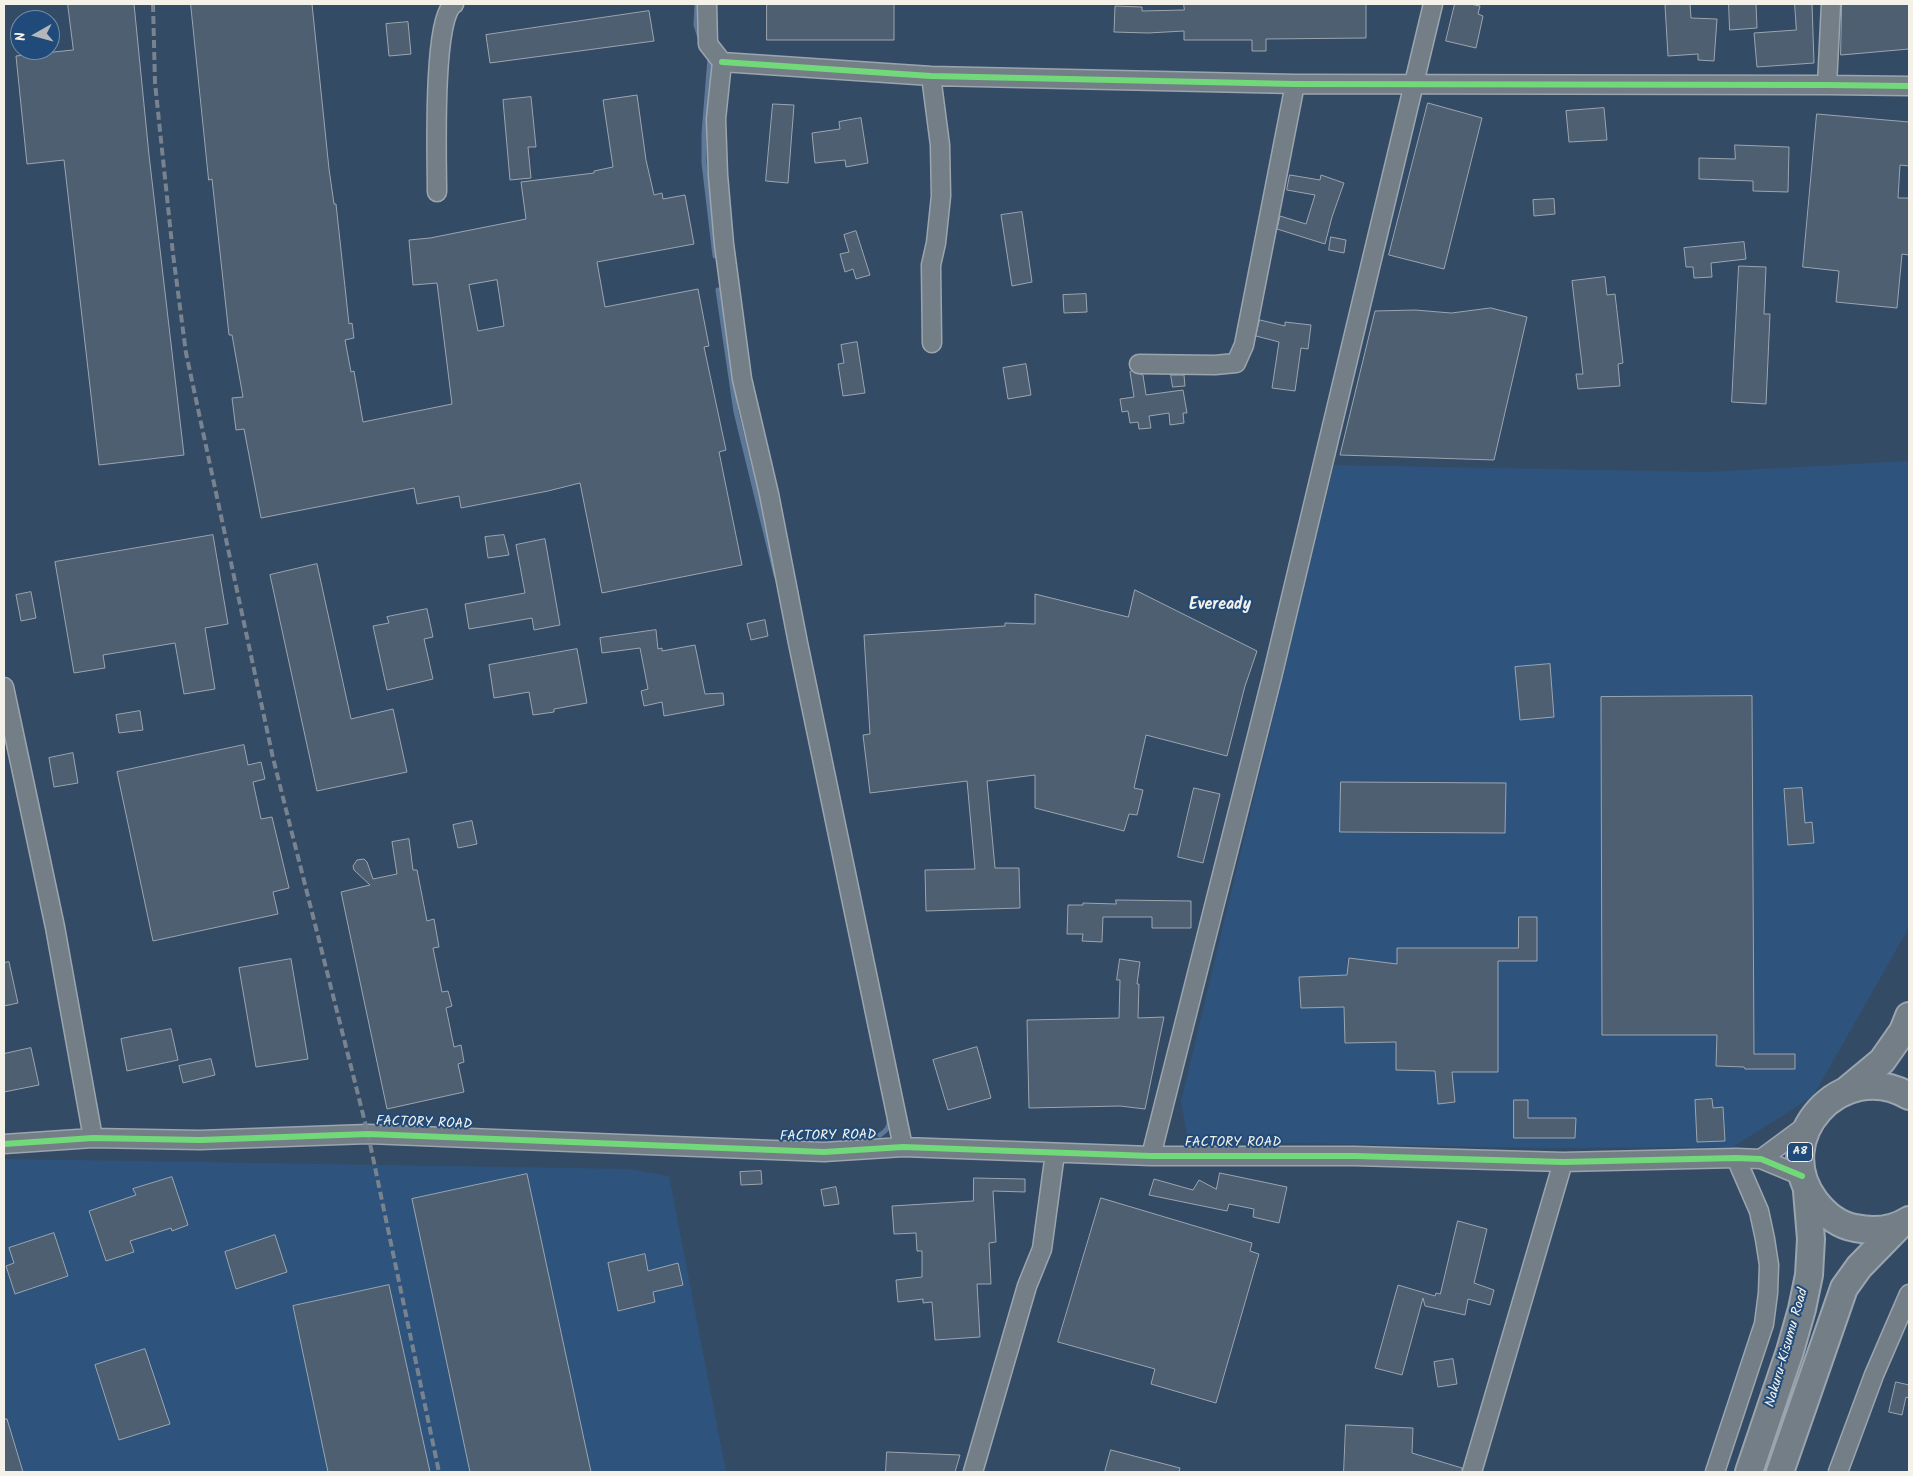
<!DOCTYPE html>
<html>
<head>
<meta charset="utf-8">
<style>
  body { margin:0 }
  #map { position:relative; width:1913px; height:1476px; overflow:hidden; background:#344b65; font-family:Kalam,sans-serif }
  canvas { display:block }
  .frame { position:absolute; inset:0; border:5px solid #f4f1e8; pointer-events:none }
  .north { position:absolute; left:10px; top:10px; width:50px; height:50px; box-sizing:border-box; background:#1f4a7a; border:1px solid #748da6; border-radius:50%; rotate:263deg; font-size:14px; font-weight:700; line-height:20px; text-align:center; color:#f4f1e8 }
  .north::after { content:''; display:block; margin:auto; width:18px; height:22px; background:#b1b7ba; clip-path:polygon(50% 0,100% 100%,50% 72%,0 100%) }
</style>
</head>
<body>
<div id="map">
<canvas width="1913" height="1476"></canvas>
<div class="frame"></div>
<div class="north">N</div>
</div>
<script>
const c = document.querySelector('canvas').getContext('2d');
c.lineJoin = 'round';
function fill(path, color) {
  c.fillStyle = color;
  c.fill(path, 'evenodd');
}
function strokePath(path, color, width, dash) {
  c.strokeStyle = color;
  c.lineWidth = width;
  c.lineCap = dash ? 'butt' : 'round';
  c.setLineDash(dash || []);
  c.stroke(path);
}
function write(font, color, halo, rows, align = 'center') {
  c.font = font + ' Kalam,sans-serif';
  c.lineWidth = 4;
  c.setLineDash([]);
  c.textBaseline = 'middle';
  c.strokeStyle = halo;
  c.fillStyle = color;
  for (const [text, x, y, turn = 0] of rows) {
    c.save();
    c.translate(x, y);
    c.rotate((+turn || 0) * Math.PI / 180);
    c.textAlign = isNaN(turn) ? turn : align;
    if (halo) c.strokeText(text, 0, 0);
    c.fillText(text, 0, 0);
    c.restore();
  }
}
const built = new Path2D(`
  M 1909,461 L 1909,919 L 1907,931 L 1813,1096 L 1733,1147 L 1546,1148 L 1188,1141 L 1181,1101 L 1334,465 L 1707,472 Z
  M 4,1159 L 629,1169 L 669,1176 L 726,1472 L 4,1472 Z`);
const stream = new Path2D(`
  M 697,4 L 696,25 L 701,41
  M 708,55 L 710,58 L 704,134 L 704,163 L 715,256
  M 718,290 L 736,412 L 776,575
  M 880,1135 C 886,1131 890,1127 889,1120`);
const building = new Path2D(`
  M 68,4 L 134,4 L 149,155 L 184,455 L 99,465 L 64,160 L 27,164 L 16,56 L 73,50 Z
  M 191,4 L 312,4 L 329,169 L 334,204 L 336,204 L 349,324 L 352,323 L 354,338 L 345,340 L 351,372 L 354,371 L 363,422 L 452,404 L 437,283 L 413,285 L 409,240 L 430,238 L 526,219 L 521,182 L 594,173 L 594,171 L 613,167 L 603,100 L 637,95 L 646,160 L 654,195 L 662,193 L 663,199 L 685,195 L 694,244 L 597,262 L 605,307 L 698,289 L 709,346 L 704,347 L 726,450 L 719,452 L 742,565 L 602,593 L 580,483 L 548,491 L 461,508 L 459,496 L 417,504 L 414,488 L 261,518 L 244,429 L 236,430 L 232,398 L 243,397 L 232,335 L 229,335 L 212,179 L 209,180 ZM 497,280 L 504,326 L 478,331 L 469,285 Z
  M 767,4 L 894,4 L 894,40 L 767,40 Z
  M 1184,4 L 1366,4 L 1366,38 L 1266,39 L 1266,51 L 1252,51 L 1252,40 L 1184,40 L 1184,31 L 1148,33 L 1114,32 L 1115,6 L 1142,7 L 1142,11 L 1184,10 Z
  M 1455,4 L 1470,4 L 1480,6 L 1478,14 L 1483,16 L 1476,48 L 1446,41 Z
  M 1690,4 L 1691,18 L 1717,19 L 1714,61 L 1698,60 L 1698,54 L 1668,56 L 1665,5 Z
  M 1729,4 L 1756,4 L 1757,28 L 1730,30 Z
  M 1795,4 L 1812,4 L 1814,63 L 1757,67 L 1754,33 L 1796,30 Z
  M 1842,4 L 1909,4 L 1909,49 L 1841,55 Z
  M 649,11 L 654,41 L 490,63 L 486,35 Z
  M 408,22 L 411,54 L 389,56 L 386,24 Z
  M 531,97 L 536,147 L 528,147 L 531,178 L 510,180 L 503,100 Z
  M 1428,103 L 1482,118 L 1444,269 L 1389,255 Z
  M 773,104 L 794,105 L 788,183 L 766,181 Z
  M 1604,108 L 1607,140 L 1569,142 L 1566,111 Z
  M 1817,114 L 1909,122 L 1909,166 L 1900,165 L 1898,198 L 1909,198 L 1909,255 L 1902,254 L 1897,308 L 1836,302 L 1839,271 L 1803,267 Z
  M 861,118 L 868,163 L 846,167 L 845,160 L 815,163 L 812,133 L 840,129 L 839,122 Z
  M 1735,145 L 1789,147 L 1788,192 L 1753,191 L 1753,181 L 1699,179 L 1699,158 L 1735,159 Z
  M 1290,175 L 1320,180 L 1321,175 L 1344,183 L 1332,217 L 1325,244 L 1277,229 L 1280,216 L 1306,224 L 1315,195 L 1287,190 Z
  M 1554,199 L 1555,214 L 1534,216 L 1533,200 Z
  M 1022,212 L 1032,282 L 1012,286 L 1001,215 Z
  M 856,231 L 870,275 L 856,279 L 853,269 L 845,272 L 840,254 L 849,252 L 844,235 Z
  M 1331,237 L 1346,240 L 1344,253 L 1329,250 Z
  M 1744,242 L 1746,259 L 1711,263 L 1712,277 L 1694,278 L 1693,267 L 1686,267 L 1684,248 Z
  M 1739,266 L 1766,267 L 1764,314 L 1770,314 L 1766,404 L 1732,402 Z
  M 1605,277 L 1607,295 L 1615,294 L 1623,363 L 1618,364 L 1620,386 L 1578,389 L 1576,374 L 1583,374 L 1572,281 Z
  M 1086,294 L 1087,312 L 1064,313 L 1063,295 Z
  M 1491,308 L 1527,317 L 1494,460 L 1340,455 L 1375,311 L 1415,310 L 1451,313 Z
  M 1260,320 L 1285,326 L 1285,322 L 1311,325 L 1308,349 L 1301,348 L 1295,391 L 1272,388 L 1279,342 L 1256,336 Z
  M 857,342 L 865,393 L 843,396 L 838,364 L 844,363 L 841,345 Z
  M 1026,364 L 1031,395 L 1008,399 L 1003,368 Z
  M 1132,371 L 1143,375 L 1146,395 L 1183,390 L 1187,413 L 1183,413 L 1184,423 L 1170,425 L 1169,413 L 1149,416 L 1151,428 L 1139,429 L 1138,422 L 1130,423 L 1128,411 L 1122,412 L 1120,399 L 1134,397 L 1130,372 Z
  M 1171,375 L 1184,375 L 1185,386 L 1173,387 Z
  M 213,535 L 228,624 L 205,628 L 215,689 L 184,694 L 175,643 L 103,655 L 105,668 L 74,673 L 55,562 Z
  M 504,535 L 509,555 L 488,558 L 485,537 Z
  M 545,539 L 560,625 L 534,630 L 532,618 L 469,629 L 465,604 L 525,593 L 516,545 Z
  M 317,564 L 351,719 L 393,709 L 407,772 L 317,791 L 270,575 Z
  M 1135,590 L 1257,651 L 1245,686 L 1227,756 L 1146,735 L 1134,788 L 1143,790 L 1137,815 L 1129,814 L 1124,831 L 1035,808 L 1035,775 L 987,781 L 995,868 L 1019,868 L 1020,908 L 926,911 L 925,870 L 975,869 L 967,781 L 870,793 L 863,735 L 870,734 L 864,635 L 1005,626 L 1005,623 L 1035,624 L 1035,594 L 1128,617 Z
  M 31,592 L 36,618 L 21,621 L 16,595 Z
  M 427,609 L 433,637 L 424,639 L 433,679 L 387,690 L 373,626 L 389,623 L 387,617 Z
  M 765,620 L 768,636 L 751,640 L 747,624 Z
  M 656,630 L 658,649 L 662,648 L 662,651 L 695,645 L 705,694 L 723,693 L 724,705 L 664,716 L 662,702 L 644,706 L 641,691 L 648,689 L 640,648 L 602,653 L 600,638 Z
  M 577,649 L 587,703 L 554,709 L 554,712 L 533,715 L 529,692 L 494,698 L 489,665 Z
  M 1550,664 L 1554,717 L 1520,720 L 1515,667 Z
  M 1752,696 L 1754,1054 L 1795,1054 L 1795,1069 L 1745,1069 L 1744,1067 L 1716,1066 L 1717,1035 L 1602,1035 L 1601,697 Z
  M 140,711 L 143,730 L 119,733 L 116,715 Z
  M 244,745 L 248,765 L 261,762 L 265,779 L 253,782 L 261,819 L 272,817 L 289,888 L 273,892 L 278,914 L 153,941 L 117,772 Z
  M 73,753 L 78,783 L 54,787 L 49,758 Z
  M 1341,782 L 1506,783 L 1505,833 L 1340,832 Z
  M 1194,788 L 1220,794 L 1203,863 L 1178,857 Z
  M 1802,788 L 1805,823 L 1812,822 L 1814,843 L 1788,845 L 1784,789 Z
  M 472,821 L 477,844 L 458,848 L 453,825 Z
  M 409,839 L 413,870 L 417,870 L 427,921 L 434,919 L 439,947 L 433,948 L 442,992 L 448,991 L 452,1006 L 446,1008 L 454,1047 L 461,1045 L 464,1062 L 458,1064 L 464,1092 L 387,1109 L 341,892 L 370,885 L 354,870 L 353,866 L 357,860 L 364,859 L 367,862 L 373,879 L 397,874 L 392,842 Z
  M 1116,900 L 1191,901 L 1191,928 L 1152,928 L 1152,917 L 1103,917 L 1102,942 L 1082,941 L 1083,934 L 1067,934 L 1068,905 L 1083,905 L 1083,903 L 1116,904 Z
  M 1519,917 L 1537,917 L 1537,961 L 1498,961 L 1498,1072 L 1452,1072 L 1455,1102 L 1438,1104 L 1435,1071 L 1396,1070 L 1396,1042 L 1345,1043 L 1344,1007 L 1301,1008 L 1299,977 L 1347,975 L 1349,958 L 1397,964 L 1397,948 L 1518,948 Z
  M 291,959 L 308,1059 L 256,1067 L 239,968 Z
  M 1120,959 L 1140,962 L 1137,984 L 1139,984 L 1138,1018 L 1164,1017 L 1145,1109 L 1120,1106 L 1029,1108 L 1027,1020 L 1119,1018 L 1120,980 L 1117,980 Z
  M 9,962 L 18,1003 L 4,1006 L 4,963 Z
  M 171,1029 L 178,1060 L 127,1071 L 121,1039 Z
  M 977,1047 L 991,1098 L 948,1110 L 933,1060 Z
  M 31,1048 L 39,1085 L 4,1092 L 4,1054 Z
  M 211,1059 L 215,1075 L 183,1083 L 179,1066 Z
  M 1712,1099 L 1713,1108 L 1723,1107 L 1725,1141 L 1697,1142 L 1695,1100 Z
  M 1514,1100 L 1528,1100 L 1528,1118 L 1576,1118 L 1575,1138 L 1514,1138 Z
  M 761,1171 L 762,1184 L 741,1185 L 740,1172 Z
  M 1220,1173 L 1287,1187 L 1279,1223 L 1253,1217 L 1254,1209 L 1229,1204 L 1227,1211 L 1149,1195 L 1154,1179 L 1193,1190 L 1199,1180 L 1216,1189 Z
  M 527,1174 L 591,1472 L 470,1472 L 412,1199 Z
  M 172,1177 L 188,1225 L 172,1231 L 171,1228 L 130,1241 L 134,1252 L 106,1261 L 89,1211 L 136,1195 L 133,1189 Z
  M 974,1178 L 1025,1179 L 1025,1192 L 993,1191 L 996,1242 L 989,1243 L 991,1284 L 977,1284 L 980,1337 L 935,1340 L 932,1302 L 923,1303 L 923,1299 L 898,1302 L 896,1280 L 922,1277 L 922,1251 L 917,1251 L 916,1233 L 894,1234 L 892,1206 L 973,1201 Z
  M 836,1187 L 839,1204 L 824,1206 L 821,1190 Z
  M 1101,1198 L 1252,1243 L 1250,1251 L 1259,1254 L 1216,1403 L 1151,1384 L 1155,1369 L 1058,1342 Z
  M 1458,1221 L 1487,1229 L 1474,1283 L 1494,1290 L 1490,1305 L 1468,1299 L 1465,1315 L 1425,1306 L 1423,1298 L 1402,1375 L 1375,1368 L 1398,1285 L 1435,1296 L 1436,1293 L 1440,1294 Z
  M 54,1233 L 68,1276 L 15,1294 L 6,1266 L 14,1263 L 9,1248 Z
  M 275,1235 L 287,1272 L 236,1289 L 225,1252 Z
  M 645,1254 L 648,1271 L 678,1263 L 683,1285 L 653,1292 L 655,1302 L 618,1311 L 608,1263 Z
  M 389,1285 L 430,1472 L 328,1472 L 293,1306 Z
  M 145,1349 L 170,1424 L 119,1440 L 95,1365 Z
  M 1453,1359 L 1457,1384 L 1438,1387 L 1434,1362 Z
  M 1896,1382 L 1909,1385 L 1909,1398 L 1906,1397 L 1902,1415 L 1889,1412 Z
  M 4,1419 L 7,1419 L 23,1472 L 4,1472 Z
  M 1346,1425 L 1413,1428 L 1412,1453 L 1462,1468 L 1462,1472 L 1344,1472 Z
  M 1111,1450 L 1180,1468 L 1179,1472 L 1105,1472 Z
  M 887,1452 L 960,1455 L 955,1472 L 886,1472 Z`);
const minor = new Path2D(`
  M 707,4 L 708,44 L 722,62 L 716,119 L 718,175 L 724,244 L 742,379 L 769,494 L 798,643 L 903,1147
  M 722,62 L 931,76 L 1295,84 L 1827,85 L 1909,86
  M 931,76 L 940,145 L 941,196 L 936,243 L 931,265 L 932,343
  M 1827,85 L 1831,4
  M 437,192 C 437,164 432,16 454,4
  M 1139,364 L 1215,365 L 1236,363 L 1244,345 L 1295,84
  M 4,687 L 55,927 L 93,1138
  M 4,1144 L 93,1138 L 200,1140 L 368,1134 L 824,1152 L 903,1147 L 1151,1156 L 1355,1156 L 1563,1162 L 1736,1158 L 1761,1159 L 1802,1176
  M 1151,1156 L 1272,677 L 1433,4
  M 1761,1159 L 1807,1125
  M 973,1472 L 1027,1286 L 1042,1249 L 1055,1153
  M 1472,1472 L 1563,1162
  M 1715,1472 L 1764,1324 L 1768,1293 L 1769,1265 L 1765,1239 L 1759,1211 L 1736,1158
  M 1838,1472 L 1874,1375 L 1909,1294`);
const highway = new Path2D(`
  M 1847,1090 L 1882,1061 L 1903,1031 L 1909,1016
  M 1909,1096 C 1842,1057 1768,1138 1815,1201 C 1825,1214 1838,1225 1855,1228 C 1874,1232 1892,1231 1909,1220
  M 1749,1472 L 1790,1351 L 1802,1309 L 1809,1275 L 1811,1239 L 1807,1191
  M 1780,1472 L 1844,1288 L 1859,1267 L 1898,1227`);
const rail = new Path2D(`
  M 153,4 L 155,83 L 173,254 L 186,353 L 273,758 L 368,1134 L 439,1472`);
const cycleway = new Path2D(`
  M 722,62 L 931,76 L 1295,84 L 1827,85 L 1909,86
  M 4,1144 L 93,1138 L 200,1140 L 368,1134 L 824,1152 L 903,1147 L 1151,1156 L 1355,1156 L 1563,1162 L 1736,1158 L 1761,1159 L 1802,1176`);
const shields = [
  [1800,1152,25]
];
const shieldNames = [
  ["A8",1800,1152]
];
const streetNames = [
  ["FACTORY ROAD",424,1124,2],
  ["FACTORY ROAD",828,1137,-1],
  ["FACTORY ROAD",1233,1144],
  ["Nakuru-Kisumu Road",1788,1348,-74]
];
const quarterNames = [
  ["Eveready",1220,606]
];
fill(built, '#2e547d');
strokePath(stream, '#5e7998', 5);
fill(building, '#4e5f72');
strokePath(building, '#9ba5af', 1);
strokePath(minor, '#9ba5af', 21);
strokePath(highway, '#9ba5af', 30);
strokePath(minor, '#737e87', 18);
strokePath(highway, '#737e87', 26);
strokePath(rail, '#78838f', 4, [8, 4]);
strokePath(cycleway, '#71d979', 6);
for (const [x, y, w] of shields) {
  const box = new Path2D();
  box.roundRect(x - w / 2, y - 9.5, w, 19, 4);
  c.fillStyle = '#1f4a7a';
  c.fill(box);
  strokePath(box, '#f4f1e8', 1);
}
write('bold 12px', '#f4f1e8', null, shieldNames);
write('14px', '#f4f1e8', '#1f4a7a', streetNames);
write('bold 16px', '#f4f1e8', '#1f4a7a', quarterNames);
</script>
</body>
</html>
